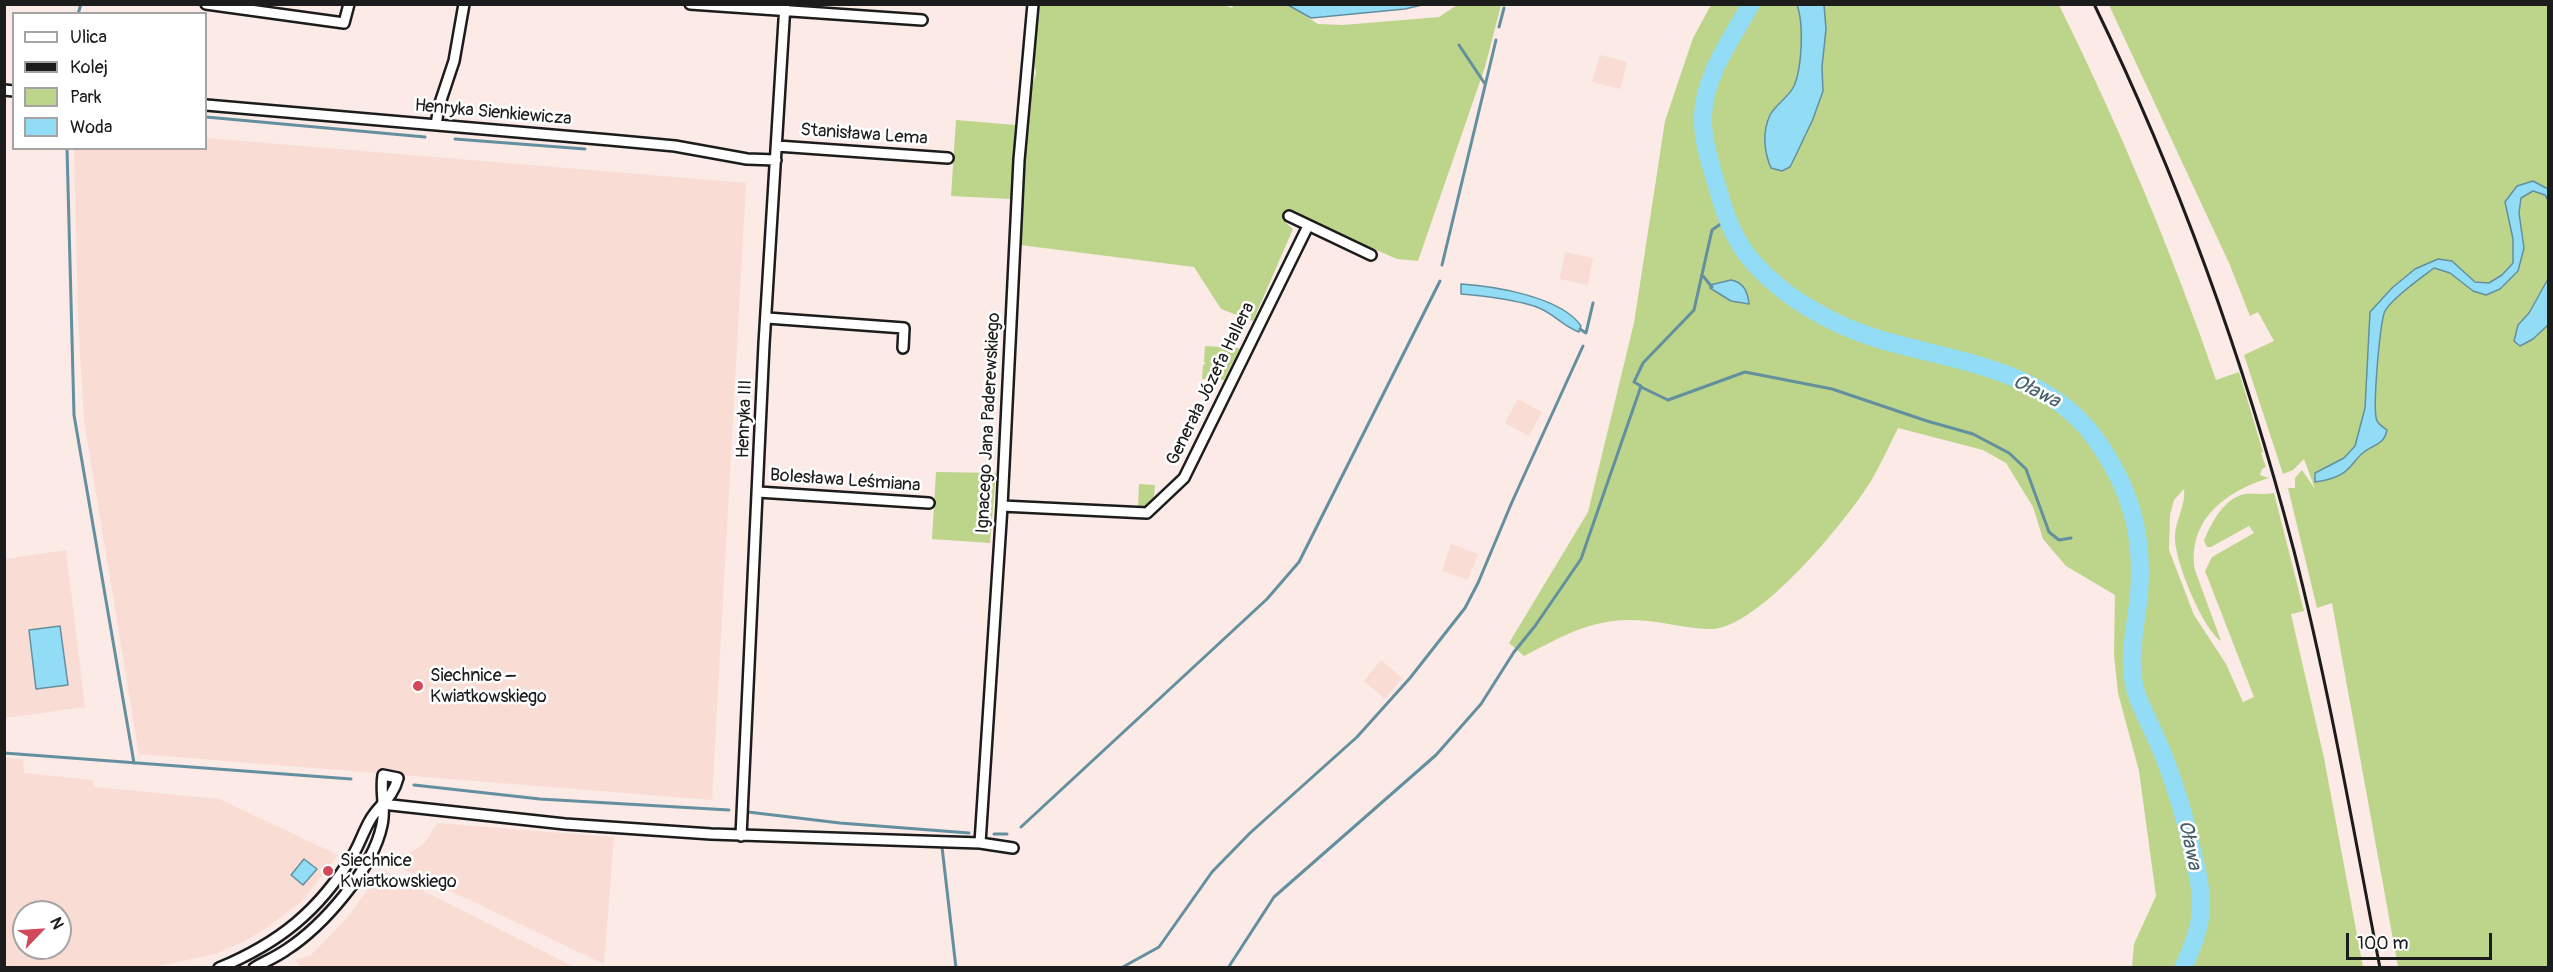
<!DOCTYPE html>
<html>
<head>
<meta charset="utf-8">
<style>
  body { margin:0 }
  #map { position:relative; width:2553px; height:972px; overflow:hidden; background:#fbeae6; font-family:Pangolin,sans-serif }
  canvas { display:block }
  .frame { position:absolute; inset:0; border:6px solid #1c1c1c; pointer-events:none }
  .legend { position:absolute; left:12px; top:12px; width:195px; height:138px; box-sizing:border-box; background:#fff; border:2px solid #a4a4a4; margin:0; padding:8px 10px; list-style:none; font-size:18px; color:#1c1c1c }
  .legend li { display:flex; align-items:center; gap:12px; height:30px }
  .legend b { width:30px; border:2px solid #a4a4a4 }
  .north { position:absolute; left:12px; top:900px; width:60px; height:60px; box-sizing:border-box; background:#fff; border:2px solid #a4a4a4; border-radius:50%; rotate:65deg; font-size:16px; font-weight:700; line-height:24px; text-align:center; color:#1c1c1c }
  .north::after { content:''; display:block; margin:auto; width:21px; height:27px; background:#d1495b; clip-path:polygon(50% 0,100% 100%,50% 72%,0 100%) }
  .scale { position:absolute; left:2346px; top:933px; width:146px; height:27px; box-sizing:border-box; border:3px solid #1c1c1c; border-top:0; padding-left:8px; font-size:18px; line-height:21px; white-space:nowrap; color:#1c1c1c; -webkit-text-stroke:4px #fff; paint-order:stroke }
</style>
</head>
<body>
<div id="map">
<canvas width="2553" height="972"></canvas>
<div class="frame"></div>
<ul class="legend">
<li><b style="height:8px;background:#fff"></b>Ulica</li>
<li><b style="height:8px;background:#1c1c1c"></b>Kolej</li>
<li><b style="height:16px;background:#bdd58b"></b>Park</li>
<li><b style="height:16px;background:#93dcf5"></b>Woda</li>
</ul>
<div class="north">N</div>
<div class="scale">100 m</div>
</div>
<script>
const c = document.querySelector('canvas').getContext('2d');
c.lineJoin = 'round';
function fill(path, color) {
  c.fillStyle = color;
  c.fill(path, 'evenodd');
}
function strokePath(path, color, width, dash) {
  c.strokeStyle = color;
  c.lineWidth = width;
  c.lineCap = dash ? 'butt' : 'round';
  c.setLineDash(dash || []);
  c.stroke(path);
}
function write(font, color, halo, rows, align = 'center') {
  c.font = font + ' Pangolin,sans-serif';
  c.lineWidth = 5;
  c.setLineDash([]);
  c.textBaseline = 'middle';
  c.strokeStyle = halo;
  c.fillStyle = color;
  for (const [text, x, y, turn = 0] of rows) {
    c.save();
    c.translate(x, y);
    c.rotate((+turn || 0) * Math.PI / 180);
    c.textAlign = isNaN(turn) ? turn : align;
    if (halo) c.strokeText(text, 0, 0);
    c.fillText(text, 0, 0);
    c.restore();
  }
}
const built = new Path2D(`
  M 1600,55 L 1627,62 L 1620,89 L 1592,82 Z
  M 206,138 L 746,183 L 712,800 L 139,754 L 84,421 L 78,318 L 74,149 L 206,148 Z
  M 1565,252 L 1593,258 L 1588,285 L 1560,279 Z
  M 1518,399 L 1542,412 L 1529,436 L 1505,423 Z
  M 1451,544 L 1478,554 L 1468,580 L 1442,571 Z
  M 66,550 L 85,707 L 5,718 L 5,559 Z
  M 1381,660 L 1402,678 L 1385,699 L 1364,681 Z
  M 4,758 L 23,759 L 24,773 L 93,780 L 94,787 L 219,799 L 338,855 L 302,901 L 265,929 L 243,942 L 215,954 L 149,968 L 5,967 ZM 24,912 L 60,912 L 60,948 L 24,948 Z
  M 437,823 L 614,837 L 604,964 L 385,860 L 388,853 L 408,854 L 425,843 Z
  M 382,870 L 574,967 L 301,967 L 295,960 L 310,956 L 323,943 L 348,917 Z`);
const green = new Path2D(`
  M 1221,4 L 1232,8 L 1234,5 L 1288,5 L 1318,24 L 1343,25 L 1439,17 L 1457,5 L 1501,5 L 1485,67 L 1418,261 L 1397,259 L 1290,212 L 1285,222 L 1293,229 L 1253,321 L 1221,309 L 1194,267 L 1020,245 L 1025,110 L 1036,73 L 1032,49 L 1038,5 Z
  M 1711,5 L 1797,5 C 1804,24 1802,66 1794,85 C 1790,97 1779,105 1771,115 L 1795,157 L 1813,119 L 1823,91 L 1822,67 L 1826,29 L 1824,5 L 2059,5 C 2119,126 2172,252 2216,380 L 2239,372 L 2263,452 L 2261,453 L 2266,467 L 2262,469 L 2260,475 L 2269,478 C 2226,491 2187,520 2195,570 L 2221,641 C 2202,628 2173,557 2175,535 C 2176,519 2186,505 2184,489 L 2174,500 L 2170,515 L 2169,550 L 2194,615 L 2226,664 L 2243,702 L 2254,697 L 2205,571 L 2212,557 L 2254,533 L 2249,526 L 2211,547 L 2207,547 L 2204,541 C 2211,523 2224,498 2245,494 C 2254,493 2264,495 2274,493 L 2304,611 L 2291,614 L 2324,758 L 2363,967 L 2132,967 L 2134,944 L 2156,896 L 2139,771 L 2118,693 L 2114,655 L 2115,595 L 2066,566 L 2043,539 L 2033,507 L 2006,463 L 1983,450 L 1898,428 C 1889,446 1881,464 1871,481 C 1847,520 1758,629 1711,629 C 1690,629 1668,623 1648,621 C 1598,615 1566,634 1524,656 L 1509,643 L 1588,512 L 1634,323 L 1665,121 L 1693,38 Z
  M 2109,5 L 2548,5 L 2548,279 L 2529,313 L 2518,325 L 2533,339 L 2548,325 L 2548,967 L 2398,967 L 2332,603 L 2317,608 L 2288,488 L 2295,488 L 2295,478 L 2302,470 L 2315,489 L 2304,459 L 2293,470 L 2283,474 L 2244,355 L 2274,341 L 2258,312 L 2250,316 L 2229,263 Z
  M 956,120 L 1015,125 L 1011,199 L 951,196 Z
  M 1205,346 L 1240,348 L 1224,380 L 1202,379 L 1203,365 L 1206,363 L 1204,362 Z
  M 936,472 L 996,473 L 990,543 L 932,539 Z
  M 1139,484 L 1155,485 L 1154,497 L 1145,506 L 1138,506 Z`);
const water = new Path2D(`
  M 1288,5 L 1422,5 L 1405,9 L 1311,18 Z
  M 1797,5 L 1824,5 L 1826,29 L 1822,67 L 1823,91 L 1813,119 L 1795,157 L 1790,167 L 1782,171 L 1771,168 C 1764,152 1762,132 1770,115 C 1776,104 1788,98 1794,86 C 1802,68 1804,24 1797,5 Z
  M 2533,181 L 2548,189 L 2548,200 L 2545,195 L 2533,191 L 2521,198 L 2519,213 L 2524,248 L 2518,271 L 2500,289 L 2486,295 L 2473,291 L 2450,273 L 2434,268 C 2422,277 2392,298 2385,311 C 2380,322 2372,410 2377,421 C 2379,424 2384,428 2387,430 C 2384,445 2374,444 2364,452 C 2357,457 2353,465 2347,470 C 2340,477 2325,481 2315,482 L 2315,473 L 2344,458 L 2355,446 L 2365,408 L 2370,312 L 2392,288 L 2415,269 L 2438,259 L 2452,261 L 2475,282 L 2489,283 L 2502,275 L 2513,263 L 2513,239 L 2505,202 L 2517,186 Z
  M 2548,279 L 2548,325 L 2533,339 L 2520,346 L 2514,341 L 2518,325 L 2529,313 Z
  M 1731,280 C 1743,282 1748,292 1749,304 L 1731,301 L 1710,288 L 1710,285 Z
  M 1461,284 C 1494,286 1562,297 1581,326 L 1579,332 C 1563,326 1554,314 1539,308 C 1523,301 1480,295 1461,294 Z
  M 60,626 L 68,685 L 36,689 L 29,630 Z
  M 304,859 L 317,869 L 303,885 L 291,875 Z`);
const stream = new Path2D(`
  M 78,14 L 81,4
  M 1499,27 L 1504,8
  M 1459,45 L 1485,84
  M 206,117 L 425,137
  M 455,139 L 585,149
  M 67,148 L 74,415 L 134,763
  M 1442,265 L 1496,40
  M 1703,276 L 1712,287
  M 1580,329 L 1586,333 L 1593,303
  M 1641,387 L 1668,400 L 1745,372 L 1832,389 L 1927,421 L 1973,434 L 2009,453 L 2026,469 L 2049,532 L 2059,540 L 2071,538
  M 4,753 L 351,779
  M 414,785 L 540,799 L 729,810
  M 748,812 L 840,823 L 969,833
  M 1021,827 L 1267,599 L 1299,562 L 1440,281
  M 994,834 L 1007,834
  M 942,847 L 956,968
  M 1121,968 L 1159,947 L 1212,872 L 1250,833 L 1357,737 L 1410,678 L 1465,608 L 1478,583 L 1512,502 L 1583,346
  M 1228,968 L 1274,897 L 1436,755 L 1481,704 L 1514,652 L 1535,626 L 1581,559 L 1639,392 L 1641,386 L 1634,382 L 1643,363 L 1694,310 L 1712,230 L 1728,219`);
const river = new Path2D(`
  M 1751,4 C 1732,38 1704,76 1703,116 C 1702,140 1711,166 1718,189 C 1724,212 1733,237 1748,256 C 1780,296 1833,326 1882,340 C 1958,362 2044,369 2095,438 C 2130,487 2144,534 2139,594 C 2136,628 2125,665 2138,698 C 2146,717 2155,735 2163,754 C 2176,787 2186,820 2193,854 C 2197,870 2201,887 2201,903 C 2202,924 2192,949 2183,968`);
const street = new Path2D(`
  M 206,4 L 344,23 L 349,4
  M 690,4 L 922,20
  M 4,90 L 14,91
  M 206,105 L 610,140 L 675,146 L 747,159 L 776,160
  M 436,125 L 439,106 L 454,61 L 464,4
  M 777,146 L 948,158
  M 1289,216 L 1371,255
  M 767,318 L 904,328 L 903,348
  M 758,492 L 929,503
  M 1002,506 L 1147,513 L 1184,478 L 1308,226
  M 382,804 L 565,824 L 711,834 L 980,843 L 1013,848
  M 741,836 L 764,344 L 785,4
  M 980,843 L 1002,506 L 1019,160 L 1033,4
  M 219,968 C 279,943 319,911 353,855 C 359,845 363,833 369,822 C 379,803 392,801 398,778 L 383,775 C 380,792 386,808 382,825 C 373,869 323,926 286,950 C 276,957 264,962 254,968`);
const rail = new Path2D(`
  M 2094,4 C 2179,179 2245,363 2294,551 C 2329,688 2353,828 2380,968`);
const markers = [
  [418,686,6,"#d1495b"],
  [328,871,6,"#d1495b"]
];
const streetNames = [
  ["Henryka Sienkiewicza",493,113,5],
  ["Stanisława Lema",864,135,4],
  ["Generała Józefa Hallera",1211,384,-64],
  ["Henryka III",745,419,-88],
  ["Ignacego Jana Paderewskiego",989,423,-87],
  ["Bolesława Leśmiana",845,481,4]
];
const poiNames = [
  ["Siechnice –",430,676],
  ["Kwiatkowskiego",430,697],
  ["Siechnice",340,861],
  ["Kwiatkowskiego",340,882]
];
const waterNames = [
  ["Oława",2036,392,27],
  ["Oława",2189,845,78]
];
fill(built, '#f9dcd4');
fill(green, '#bdd58b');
fill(water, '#93dcf5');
strokePath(water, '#638f9e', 1.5);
strokePath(stream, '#638f9e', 3);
strokePath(river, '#93dcf5', 18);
strokePath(street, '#1c1c1c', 14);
strokePath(street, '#fff', 9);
strokePath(rail, '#1c1c1c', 3);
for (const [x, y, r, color] of markers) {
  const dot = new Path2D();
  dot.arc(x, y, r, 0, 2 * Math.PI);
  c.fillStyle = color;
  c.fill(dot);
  strokePath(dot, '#fff', 2);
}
write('18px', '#1c1c1c', '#fff', streetNames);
write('18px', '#1c1c1c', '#fff', poiNames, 'left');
write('italic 20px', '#465f68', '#fff', waterNames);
</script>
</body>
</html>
